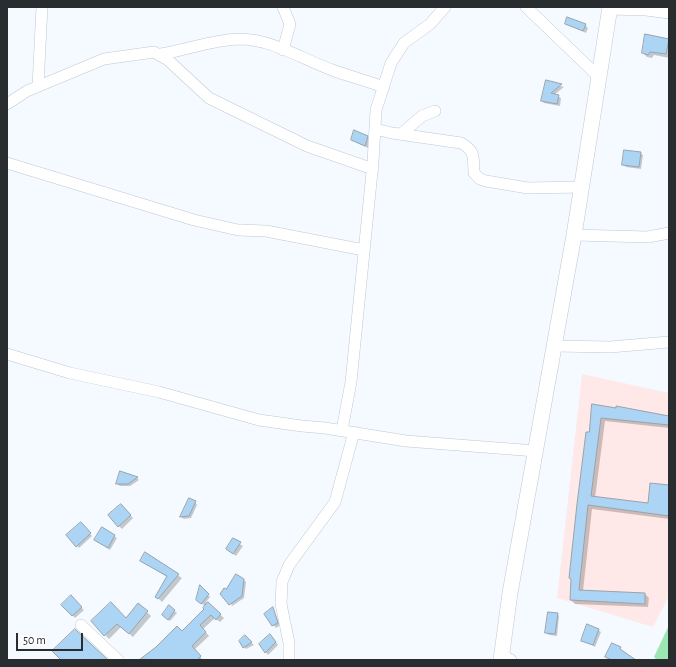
<!DOCTYPE html>
<html>
<head>
<meta charset="utf-8">
<style>
  body { margin:0 }
  #map { position:relative; width:676px; height:667px; overflow:hidden; background:#f4faff; font-family:"Alegreya Sans",sans-serif }
  canvas { display:block }
  .frame { position:absolute; inset:0; border:8px solid #2a2d30; pointer-events:none }
  .scale { position:absolute; left:16px; top:633px; width:67px; height:18px; box-sizing:border-box; border:2px solid #2a2d30; border-top:0; padding-left:5px; font-size:12px; line-height:14px; white-space:nowrap; color:#2a2d30; -webkit-text-stroke:3px #fff; paint-order:stroke }
</style>
</head>
<body>
<div id="map">
<canvas width="676" height="667"></canvas>
<div class="frame"></div>
<div class="scale">50 m</div>
</div>
<script>
const c = document.querySelector('canvas').getContext('2d');
c.lineJoin = 'round';
function fill(path, color) {
  c.fillStyle = color;
  c.fill(path, 'evenodd');
}
function strokePath(path, color, width, dash) {
  c.strokeStyle = color;
  c.lineWidth = width;
  c.lineCap = dash ? 'butt' : 'round';
  c.setLineDash(dash || []);
  c.stroke(path);
}
const education = new Path2D(`
  M 582,374 L 669,393 L 669,596 L 653,627 L 557,598 Z`);
const green = new Path2D(`
  M 669,625 L 669,660 L 657,660 L 654,657 Z`);
const shadow = new Path2D(`
  M 566,23 L 585,25 L 588,28 L 586,33 Z
  M 668,40 L 669,58 L 654,55 L 652,58 L 647,57 L 643,53 Z
  M 546,82 L 564,87 L 554,95 L 561,98 L 560,106 L 544,103 L 542,101 Z
  M 367,137 L 369,139 L 368,148 L 352,140 Z
  M 640,153 L 643,155 L 641,169 L 626,167 L 623,164 Z
  M 593,406 L 617,409 L 617,407 L 669,417 L 669,428 L 605,421 L 595,498 L 649,504 L 669,486 L 669,519 L 592,509 L 583,591 L 645,594 L 649,598 L 648,607 L 575,604 L 571,600 L 572,580 L 570,578 Z
  M 121,472 L 137,478 L 139,480 L 130,486 L 120,486 L 117,484 Z
  M 195,502 L 197,505 L 191,518 L 184,519 L 181,517 Z
  M 121,505 L 133,518 L 122,529 L 109,516 Z
  M 81,523 L 92,536 L 79,548 L 67,535 Z
  M 102,528 L 117,538 L 110,550 L 98,542 Z
  M 233,540 L 243,546 L 236,556 L 227,549 Z
  M 145,554 L 182,578 L 162,602 L 157,597 L 167,577 L 141,561 Z
  M 244,580 L 246,582 L 244,598 L 232,606 L 226,591 Z
  M 200,587 L 210,597 L 206,602 L 224,618 L 220,622 L 215,618 L 203,629 L 209,636 L 194,650 L 203,660 L 142,660 L 182,632 L 206,610 L 205,606 L 199,602 Z
  M 71,597 L 84,610 L 75,618 L 63,605 Z
  M 139,605 L 151,616 L 133,637 L 121,627 L 109,639 L 92,621 L 126,620 Z
  M 169,607 L 177,613 L 170,621 L 165,618 Z
  M 273,609 L 280,625 L 276,628 L 265,614 Z
  M 557,614 L 559,616 L 557,636 L 549,635 L 546,632 Z
  M 598,630 L 601,632 L 595,647 L 582,640 Z
  M 245,637 L 254,645 L 246,649 L 244,647 Z
  M 273,638 L 278,645 L 268,655 L 260,644 Z`);
const building = new Path2D(`
  M 567,17 L 586,24 L 583,31 L 565,24 Z
  M 645,34 L 669,39 L 666,54 L 650,52 L 648,55 L 642,53 Z
  M 546,80 L 562,84 L 551,93 L 559,95 L 557,104 L 541,101 Z
  M 354,130 L 368,136 L 365,146 L 351,140 Z
  M 624,150 L 641,152 L 639,167 L 622,165 Z
  M 592,404 L 616,408 L 616,406 L 669,416 L 669,425 L 601,418 L 591,496 L 648,503 L 650,483 L 669,485 L 669,516 L 588,505 L 579,590 L 645,593 L 645,604 L 570,600 L 571,579 L 569,578 L 577,504 L 586,432 L 589,432 Z
  M 120,471 L 138,477 L 128,484 L 116,484 Z
  M 189,498 L 196,501 L 189,516 L 180,517 Z
  M 121,504 L 131,515 L 118,527 L 108,515 Z
  M 81,522 L 91,533 L 76,547 L 66,535 Z
  M 102,527 L 115,535 L 108,548 L 94,540 Z
  M 233,538 L 241,542 L 233,554 L 226,549 Z
  M 145,552 L 179,574 L 158,599 L 155,597 L 167,576 L 140,561 Z
  M 236,574 L 244,579 L 242,596 L 229,605 L 220,594 L 224,588 L 226,589 Z
  M 200,585 L 209,594 L 201,604 L 196,600 Z
  M 71,595 L 82,607 L 72,616 L 61,605 Z
  M 111,602 L 126,618 L 138,603 L 148,611 L 129,634 L 117,624 L 104,636 L 91,621 Z
  M 208,602 L 221,614 L 216,620 L 211,615 L 200,625 L 206,632 L 192,646 L 201,656 L 197,660 L 139,660 L 156,647 L 177,626 L 182,631 L 204,609 L 203,608 Z
  M 169,605 L 175,610 L 168,620 L 162,615 Z
  M 273,607 L 278,623 L 272,626 L 264,614 Z
  M 548,612 L 558,613 L 555,634 L 545,633 Z
  M 587,624 L 599,629 L 593,645 L 581,641 Z
  M 75,629 L 76,630 L 108,660 L 61,660 L 52,651 Z
  M 270,634 L 276,642 L 265,653 L 259,644 Z
  M 245,635 L 252,642 L 243,648 L 239,641 Z
  M 612,643 L 621,647 L 620,649 L 636,660 L 612,660 L 605,657 Z`);
const street = new Path2D(`
  M 283,7 L 290,24 L 283,50
  M 526,7 L 600,78
  M 610,9 L 646,10 L 669,13
  M 161,54 C 187,50 211,40 239,39 C 272,39 302,59 332,70 C 349,76 367,81 384,87
  M 38,86 L 42,7
  M 7,104 L 27,91 L 104,59 L 154,52 L 168,60 L 209,98 L 307,146 L 373,169
  M 375,129 L 392,133 L 461,143 C 476,151 473,158 474,173 L 480,179 L 486,181 L 528,188 L 583,187
  M 401,134 L 422,116 L 435,111
  M 7,163 L 194,220 L 238,230 L 266,231 L 364,250
  M 574,235 L 648,237 L 669,233
  M 555,346 L 610,347 L 669,342
  M 7,354 L 70,373 L 159,392 L 259,420 L 302,426 L 325,428 L 406,441 L 536,451
  M 342,430 L 351,382 L 373,162 L 376,110 L 391,63 L 404,43 L 430,24 L 445,7
  M 81,625 L 118,660
  M 502,655 L 511,660
  M 289,660 L 289,643 L 281,604 L 282,582 L 289,565 L 335,502 L 354,432`);
const secondary = new Path2D(`
  M 501,660 L 510,593 L 574,235 L 610,7`);
fill(education, '#ffe9e8');
fill(green, '#9be6b2');
fill(shadow, '#0003');
fill(building, '#abd4f5');
strokePath(building, '#9aa3aa', 1);
strokePath(street, '#bfc9d0', 12);
strokePath(secondary, '#bfc9d0', 16);
strokePath(street, '#fff', 11);
strokePath(secondary, '#fff', 15);
</script>
</body>
</html>
